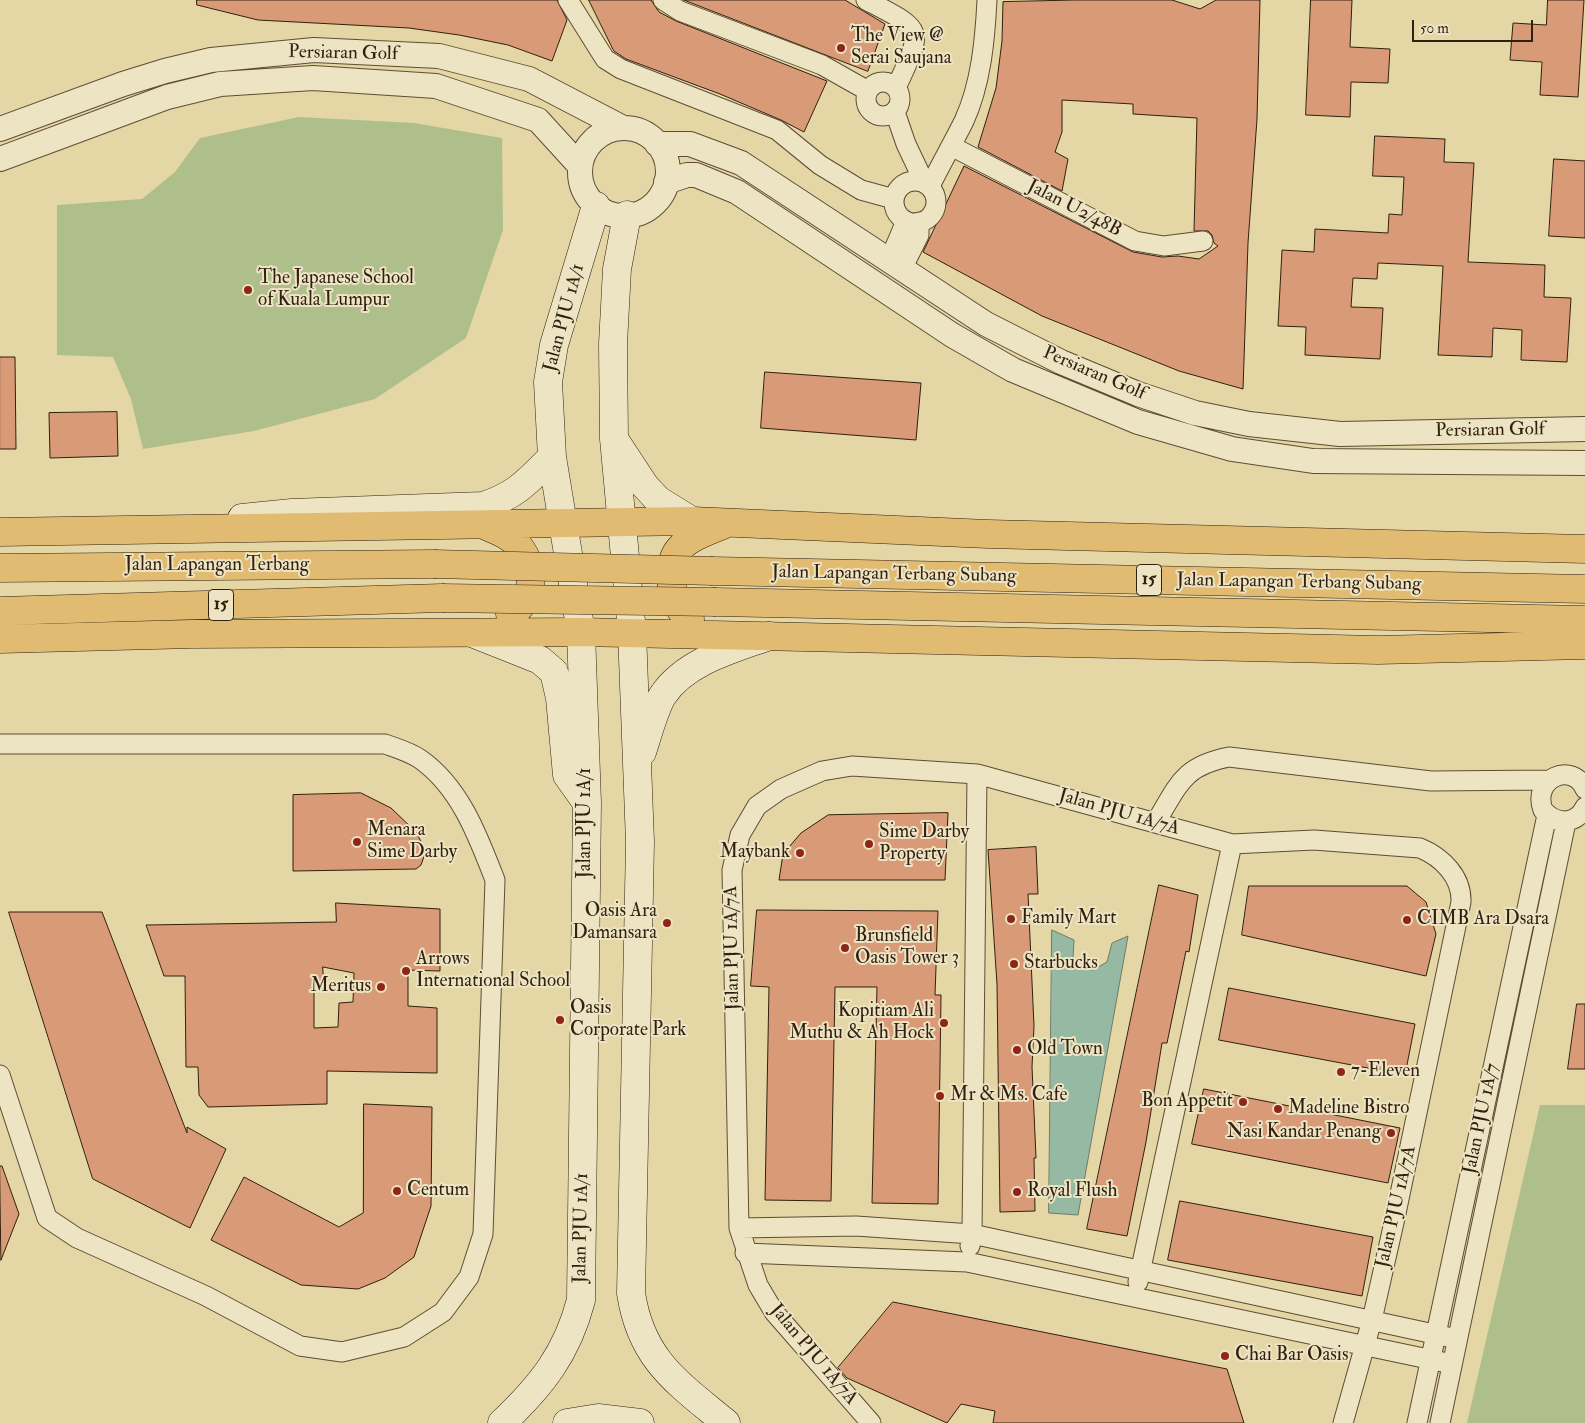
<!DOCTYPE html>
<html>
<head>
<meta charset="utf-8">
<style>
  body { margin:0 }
  #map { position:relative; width:1585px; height:1423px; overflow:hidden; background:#e4d6a5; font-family:"IM FELL Double Pica",serif }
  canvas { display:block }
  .scale { position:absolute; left:1412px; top:20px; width:121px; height:22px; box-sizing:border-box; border:2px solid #311f0f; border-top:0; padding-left:6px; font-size:15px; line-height:18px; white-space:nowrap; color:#311f0f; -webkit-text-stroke:4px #ede4c4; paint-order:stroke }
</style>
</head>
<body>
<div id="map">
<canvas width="1585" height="1423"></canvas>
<div class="scale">50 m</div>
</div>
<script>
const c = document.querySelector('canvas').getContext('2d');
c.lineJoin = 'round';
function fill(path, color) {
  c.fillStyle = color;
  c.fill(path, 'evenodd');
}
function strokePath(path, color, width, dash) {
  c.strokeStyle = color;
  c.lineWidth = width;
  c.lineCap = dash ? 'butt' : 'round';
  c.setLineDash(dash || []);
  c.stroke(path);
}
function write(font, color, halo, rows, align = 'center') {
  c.font = font + ' "IM FELL Double Pica",serif';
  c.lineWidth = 4;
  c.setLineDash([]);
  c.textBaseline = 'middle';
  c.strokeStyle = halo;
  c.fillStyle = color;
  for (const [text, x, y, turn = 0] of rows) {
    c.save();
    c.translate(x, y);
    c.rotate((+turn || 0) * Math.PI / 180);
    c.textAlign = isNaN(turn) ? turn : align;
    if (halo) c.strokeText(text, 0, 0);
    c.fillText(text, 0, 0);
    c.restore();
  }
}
const green = new Path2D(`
  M 299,117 L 414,123 L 502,138 L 503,230 L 466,338 L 375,399 L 254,431 L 143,449 L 131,399 L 113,357 L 57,355 L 57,205 L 142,199 L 175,172 L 200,138 Z
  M 1540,1105 L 1585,1105 L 1585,1423 L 1467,1423 Z`);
const water = new Path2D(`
  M 1052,930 L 1074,940 L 1073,958 L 1078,968 L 1093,970 L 1107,962 L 1112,943 L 1128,936 L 1078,1215 L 1049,1213 Z`);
const building = new Path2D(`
  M 197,0 L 557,0 L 567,20 L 552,61 L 508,45 L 459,35 L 409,28 L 258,20 L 197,5 Z
  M 589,0 L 651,0 L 659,12 L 676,21 L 827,81 L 804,132 L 781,120 L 720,94 L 626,59 L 614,51 Z
  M 684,0 L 845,0 L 885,24 L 868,71 Z
  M 1076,0 L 1172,0 L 1200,9 L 1216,0 L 1260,0 L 1257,119 L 1248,243 L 1243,389 L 1179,371 L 1042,316 L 923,252 L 964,166 L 1133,252 L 1162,257 L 1178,256 L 1199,259 L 1218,246 L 1214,243 L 1212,235 L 1208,231 L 1194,231 L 1197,118 L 1133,114 L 1133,104 L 1062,100 L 1062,132 L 1055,152 L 1068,159 L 1062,191 L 978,147 L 996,88 L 1002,41 L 1003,2 Z
  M 1311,0 L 1352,0 L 1350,47 L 1390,49 L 1388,83 L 1351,82 L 1350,117 L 1306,115 Z
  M 1548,0 L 1584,0 L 1578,97 L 1540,95 L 1542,62 L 1510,60 L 1513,23 L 1546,25 Z
  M 1375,136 L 1445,139 L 1444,162 L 1474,163 L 1468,262 L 1545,265 L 1544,297 L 1571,298 L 1567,362 L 1521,360 L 1522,330 L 1493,328 L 1492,357 L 1438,355 L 1443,266 L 1378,263 L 1377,279 L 1353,278 L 1351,307 L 1383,308 L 1380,359 L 1305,355 L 1306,327 L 1278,326 L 1282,250 L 1314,252 L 1315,229 L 1388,233 L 1389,214 L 1402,215 L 1404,177 L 1373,176 Z
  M 1554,159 L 1585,161 L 1585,238 L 1549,236 Z
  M 0,357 L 15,357 L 16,449 L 0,449 Z
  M 765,372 L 921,383 L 916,440 L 761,428 Z
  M 117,412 L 118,456 L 50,458 L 49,413 Z
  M 361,793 L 391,808 L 416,832 L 426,851 L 421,865 L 416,869 L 293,871 L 293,795 Z
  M 948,813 L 945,880 L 779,880 L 783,854 L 801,833 L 828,815 Z
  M 1036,847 L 1038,894 L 1028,894 L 1034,1026 L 1032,1067 L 1036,1158 L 1034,1158 L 1035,1211 L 1000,1212 L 997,984 L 988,850 Z
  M 1159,885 L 1198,895 L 1189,952 L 1186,951 L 1167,1043 L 1162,1043 L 1146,1142 L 1127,1236 L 1087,1229 Z
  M 1249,886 L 1407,886 L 1426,902 L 1436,934 L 1426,976 L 1242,935 Z
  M 336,903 L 440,909 L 440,971 L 408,970 L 408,1006 L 437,1008 L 437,1073 L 327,1071 L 327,1104 L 208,1107 L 199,1095 L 198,1067 L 186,1067 L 185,976 L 164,976 L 146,925 L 336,922 ZM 323,967 L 354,973 L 353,1002 L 339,1003 L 338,1027 L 314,1028 L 314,991 L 324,990 Z
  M 757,910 L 938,911 L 935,995 L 941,995 L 938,1204 L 872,1203 L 877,987 L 835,987 L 831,1201 L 765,1200 L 769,987 L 751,986 Z
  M 9,912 L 102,912 L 187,1133 L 187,1127 L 226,1149 L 190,1228 L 93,1179 Z
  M 1229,988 L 1415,1024 L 1405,1075 L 1219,1040 Z
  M 1577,1004 L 1585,1004 L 1585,1069 L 1568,1069 Z
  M 1204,1089 L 1400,1128 L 1388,1183 L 1192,1144 Z
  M 364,1104 L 432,1107 L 431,1206 L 414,1257 L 385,1278 L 358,1289 L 301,1285 L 211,1240 L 244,1177 L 339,1227 L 363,1213 Z
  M 0,1166 L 2,1166 L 19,1214 L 1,1260 Z
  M 1180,1201 L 1373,1237 L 1362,1296 L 1168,1260 Z
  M 893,1302 L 1227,1369 L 1244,1423 L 993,1423 L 995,1411 L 961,1404 L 947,1423 L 847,1378 L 838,1368 Z`);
const minor = new Path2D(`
  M 568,0 L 605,59 L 621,69 L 777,130 L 820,165 L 861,190 L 894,199
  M 663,0 L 680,11 L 822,65 L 868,91
  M 866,0 C 925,31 924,27 896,88
  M866 99a17 17 0 1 1 34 0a17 17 0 1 1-34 0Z
  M 895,112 L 906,144 L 924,182
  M 951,146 L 1135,241 L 1164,246 L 1203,241
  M894 202a21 21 0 1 1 42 0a21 21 0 1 1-42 0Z
  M 930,186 C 941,164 953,143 964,121 C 981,84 985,40 987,0
  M 889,261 L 906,221
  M 902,269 L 919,235 L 919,222
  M 0,744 L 385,744 C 396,748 410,752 420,759 C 460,787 478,836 495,880 L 483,1234 L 469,1277 L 443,1312 L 404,1337 L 342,1352 L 300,1346 L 206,1296 L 77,1238 L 47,1218 L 0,1075
  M 1585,789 C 1573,761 1531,778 1543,810 C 1555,824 1576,826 1585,807
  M 1156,822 C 1179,784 1183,766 1229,757 L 1431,781 L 1548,780
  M 739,1228 L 856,1226 L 972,1234 L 1457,1339
  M 970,1246 L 972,1234 L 977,774
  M 745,1253 L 967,1262 L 1452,1364
  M 1138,1282 L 1232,844
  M 871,1423 L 774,1312 L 758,1285 L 739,1228 L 732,870 L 740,835 L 757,806 L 781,789 L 822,771 L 852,766 L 977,774 L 1232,844 L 1314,840 L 1420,848 C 1442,857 1462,877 1461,902 L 1395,1218 L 1372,1320 L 1343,1423
  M 1417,1423 L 1547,815
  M 1440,1423 L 1566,822`);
const tertiary = new Path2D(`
  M580 172a44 44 0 1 1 88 0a44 44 0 1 1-88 0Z
  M 0,129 L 123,84 L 165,71 L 211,60 L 314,50 L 439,56 L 529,79 L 623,128
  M 657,144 L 690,144 L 741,163 L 986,324 L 1061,362 L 1138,394 L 1195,413 L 1249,424 L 1340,434 L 1585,429
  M 0,159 L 167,97 L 220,84 L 313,78 L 436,86 L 538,120 L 580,166
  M 666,182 L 687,175 L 696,175 L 737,192 L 952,335 L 1013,370 L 1138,422 L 1232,449 L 1313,461 L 1585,463`);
const secondary = new Path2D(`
  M 627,215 L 617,269 L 613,344 L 614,439 L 632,632 L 640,842 L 631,1293 C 641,1360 678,1383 726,1423
  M 616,442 L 645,486 L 658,500 L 692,521
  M 242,518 L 292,513 L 483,506 C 517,495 528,481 552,457
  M 472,633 L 540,660 L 554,672 L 560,698 L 567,775 L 587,803
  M 642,752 C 647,737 655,707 663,695 C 686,661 733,649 769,636
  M 502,1423 C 541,1386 567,1354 581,1300 L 587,803 L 581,632 L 552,457 L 548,382 L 554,345 L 596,206
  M 567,1423 L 598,1418 L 640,1423`);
const primary = new Path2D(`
  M 484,525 C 493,529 507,534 514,541 C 536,563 538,599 510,614
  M 0,532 L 692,521 L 988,534 L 1585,549
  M 0,568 L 434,564
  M 713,571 L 1585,589
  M 716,602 L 1585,620
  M 0,611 L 442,598
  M 690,619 C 682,614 675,602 673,593 C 664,548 685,540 723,525
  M 0,639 L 192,634 L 581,632 L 1378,650 L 1585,645`);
const primaryBridge = new Path2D(`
  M 434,564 L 713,571
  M 442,598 L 716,602`);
const markers = [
  [841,48,5,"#8f2418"],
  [248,290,5,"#8f2418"],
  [357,842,5,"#8f2418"],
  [869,844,5,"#8f2418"],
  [800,853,5,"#8f2418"],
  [1011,919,5,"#8f2418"],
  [1407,920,5,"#8f2418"],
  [667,923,5,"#8f2418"],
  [845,948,5,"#8f2418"],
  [1014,964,5,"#8f2418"],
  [406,971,5,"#8f2418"],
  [381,987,5,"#8f2418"],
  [560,1020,5,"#8f2418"],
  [944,1023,5,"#8f2418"],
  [1017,1050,5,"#8f2418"],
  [1341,1072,5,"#8f2418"],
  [940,1096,5,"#8f2418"],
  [1243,1102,5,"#8f2418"],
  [1278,1109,5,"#8f2418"],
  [1391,1133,5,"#8f2418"],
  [397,1191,5,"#8f2418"],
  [1017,1192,5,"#8f2418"],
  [1225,1356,5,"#8f2418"]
];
const shields = [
  [1149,580,25],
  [221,605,25]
];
const shieldNames = [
  ["15",1149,580],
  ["15",221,605]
];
const poiNames = [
  ["The View @",851,37],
  ["Serai Saujana",851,59],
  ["The Japanese School",258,279],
  ["of Kuala Lumpur",258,301],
  ["Menara",367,831],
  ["Sime Darby",367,853],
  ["Sime Darby",879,833],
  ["Property",879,855],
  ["Maybank",790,853,"right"],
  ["Oasis Ara",657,912,"right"],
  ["Damansara",657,934,"right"],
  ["Family Mart",1021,919],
  ["CIMB Ara Dsara",1417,920],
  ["Brunsfield",855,937],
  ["Oasis Tower 3",855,959],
  ["Arrows",416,960],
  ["International School",416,982],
  ["Starbucks",1024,964],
  ["Meritus",371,987,"right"],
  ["Oasis",570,1009],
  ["Corporate Park",570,1031],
  ["Kopitiam Ali",934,1012,"right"],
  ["Muthu & Ah Hock",934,1034,"right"],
  ["Old Town",1027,1050],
  ["7-Eleven",1351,1072],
  ["Mr & Ms. Cafe",950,1096],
  ["Bon Appetit",1233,1102,"right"],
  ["Madeline Bistro",1288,1109],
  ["Nasi Kandar Penang",1381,1133,"right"],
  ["Centum",407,1191],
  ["Royal Flush",1027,1192],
  ["Chai Bar Oasis",1235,1356]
];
const streetNames = [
  ["Persiaran Golf",343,54,1],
  ["Jalan U2/48B",1074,209,27],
  ["Jalan PJU 1A/1",565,318,-75],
  ["Persiaran Golf",1094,374,23],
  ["Persiaran Golf",1490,431,-1],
  ["Jalan Lapangan Terbang",217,566],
  ["Jalan Lapangan Terbang Subang",894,575,1],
  ["Jalan Lapangan Terbang Subang",1299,583,1],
  ["Jalan PJU 1A/7A",1119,813,16],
  ["Jalan PJU 1A/1",586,823,-90],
  ["Jalan PJU 1A/7A",733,948,-91],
  ["Jalan PJU 1A/7",1482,1119,-78],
  ["Jalan PJU 1A/7A",1397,1207,-77],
  ["Jalan PJU 1A/1",582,1228,-89],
  ["Jalan PJU 1A/7A",813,1355,50]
];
fill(green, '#afbf8b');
fill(water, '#96b9a3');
strokePath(water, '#6e7b68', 1);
fill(building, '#d99a78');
strokePath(building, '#311f0f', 1);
strokePath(minor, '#5e4d34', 21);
strokePath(tertiary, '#5e4d34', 26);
strokePath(secondary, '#311f0f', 29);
strokePath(primary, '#311f0f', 29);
strokePath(minor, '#ede4c4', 19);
strokePath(tertiary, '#ede4c4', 24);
strokePath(secondary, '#ede4c4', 28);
strokePath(primary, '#e2bb72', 28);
strokePath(primaryBridge, '#311f0f', 29, []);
strokePath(primaryBridge, '#e2bb72', 28);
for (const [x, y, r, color] of markers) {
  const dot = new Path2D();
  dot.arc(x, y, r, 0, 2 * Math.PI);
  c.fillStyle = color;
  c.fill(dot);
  strokePath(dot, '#ede4c4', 2);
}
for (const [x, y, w] of shields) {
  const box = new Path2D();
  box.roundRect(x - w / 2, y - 15.5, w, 31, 4);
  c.fillStyle = '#ede4c4';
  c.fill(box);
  strokePath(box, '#311f0f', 1);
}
write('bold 18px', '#311f0f', null, shieldNames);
write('19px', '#311f0f', '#ede4c4', poiNames, 'left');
write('19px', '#311f0f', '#ede4c4', streetNames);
</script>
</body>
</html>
